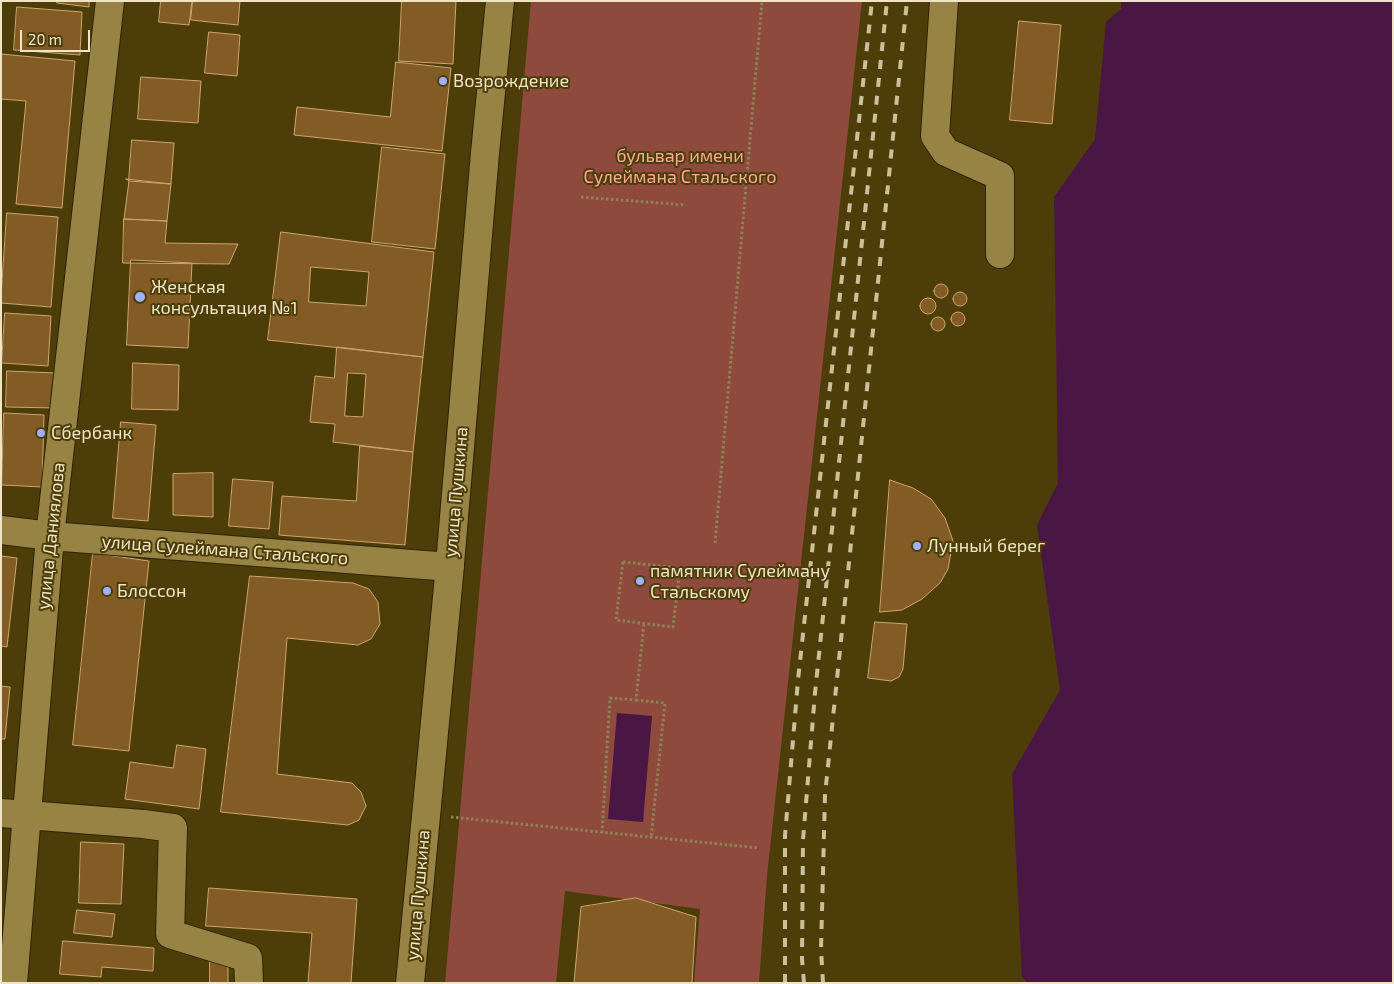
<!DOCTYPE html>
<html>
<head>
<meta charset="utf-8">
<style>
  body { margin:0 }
  #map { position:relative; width:1394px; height:984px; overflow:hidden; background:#4c3d09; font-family:"Exo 2",sans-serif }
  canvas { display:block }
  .frame { position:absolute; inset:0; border:2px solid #efe5c5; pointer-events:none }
  .scale { position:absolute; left:20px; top:30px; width:70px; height:22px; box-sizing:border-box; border:2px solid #efe5c5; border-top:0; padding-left:6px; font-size:15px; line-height:18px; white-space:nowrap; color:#efe5c5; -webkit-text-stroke:4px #4c3d09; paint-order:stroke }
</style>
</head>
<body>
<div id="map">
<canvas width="1394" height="984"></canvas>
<div class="frame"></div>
<div class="scale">20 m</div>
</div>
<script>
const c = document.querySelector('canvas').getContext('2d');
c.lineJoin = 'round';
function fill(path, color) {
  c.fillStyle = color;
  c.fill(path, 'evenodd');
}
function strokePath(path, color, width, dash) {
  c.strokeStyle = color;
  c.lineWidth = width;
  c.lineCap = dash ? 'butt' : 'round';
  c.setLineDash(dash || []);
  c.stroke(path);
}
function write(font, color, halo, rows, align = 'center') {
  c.font = font + ' "Exo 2",sans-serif';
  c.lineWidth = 4;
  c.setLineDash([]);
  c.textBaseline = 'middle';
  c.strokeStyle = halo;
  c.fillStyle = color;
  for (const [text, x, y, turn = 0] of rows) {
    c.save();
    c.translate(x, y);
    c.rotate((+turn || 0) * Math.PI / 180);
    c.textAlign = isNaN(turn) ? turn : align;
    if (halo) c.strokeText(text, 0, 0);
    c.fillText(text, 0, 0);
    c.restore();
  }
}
const green = new Path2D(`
  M 531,1 L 862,1 L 767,876 L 759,983 L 694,983 L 700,909 L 565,891 L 556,983 L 445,983 Z`);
const water = new Path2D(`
  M 1121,1 L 1393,1 L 1393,983 L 1028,983 L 1022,977 L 1012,774 L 1060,690 L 1037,525 L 1058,483 L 1054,197 L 1095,139 L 1106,22 L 1121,9 Z
  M 617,713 L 652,716 L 643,822 L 608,819 Z`);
const building = new Path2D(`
  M 57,1 L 89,1 L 89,7 L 57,3 Z
  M 161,1 L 192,1 L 189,25 L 159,22 Z
  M 193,1 L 240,1 L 238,25 L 191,20 Z
  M 402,1 L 456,1 L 453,64 L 399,61 Z
  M 17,7 L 82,12 L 80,55 L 14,50 Z
  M 1019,21 L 1061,25 L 1052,124 L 1010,120 Z
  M 209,32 L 240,35 L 237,76 L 205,73 Z
  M 1,54 L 75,61 L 62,208 L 16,204 L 26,101 L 1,99 Z
  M 396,62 L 451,68 L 442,151 L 294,135 L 297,107 L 390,117 Z
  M 141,77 L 201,81 L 198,123 L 138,119 Z
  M 132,140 L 174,143 L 171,184 L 129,181 Z
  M 382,147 L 445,154 L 435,249 L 372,242 Z
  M 126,179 L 171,184 L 167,221 L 124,219 L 129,181 Z
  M 7,213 L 58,217 L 51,307 L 1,303 Z
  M 124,219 L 167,221 L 165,243 L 238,244 L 229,264 L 123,263 Z
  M 281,232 L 434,252 L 423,357 L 268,340 ZM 311,267 L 369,272 L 366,306 L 309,302 Z
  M 131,260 L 192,263 L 188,348 L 127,345 Z
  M934 291a7 7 0 1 1 14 0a7 7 0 1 1-14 0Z
  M953 299a7 7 0 1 1 14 0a7 7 0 1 1-14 0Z
  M920 306a8 8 0 1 1 16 0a8 8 0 1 1-16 0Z
  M951 319a7 7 0 1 1 14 0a7 7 0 1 1-14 0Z
  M 5,313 L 51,316 L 48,366 L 2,363 Z
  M931 324a7 7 0 1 1 14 0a7 7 0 1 1-14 0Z
  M 337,347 L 423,357 L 413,452 L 333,442 L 335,424 L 310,422 L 315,376 L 334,378 ZM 348,373 L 366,374 L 363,417 L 345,416 Z
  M 133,363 L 179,365 L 178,410 L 132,409 Z
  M 7,371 L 57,373 L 56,408 L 6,407 Z
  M 4,413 L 44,415 L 42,487 L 2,485 Z
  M 121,422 L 156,425 L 148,521 L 113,518 Z
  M 360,446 L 413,452 L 405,545 L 279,535 L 282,496 L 356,501 Z
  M 213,473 L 213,517 L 173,515 L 173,474 Z
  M 233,479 L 273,482 L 269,529 L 229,526 Z
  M 890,480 L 913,488 L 931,499 L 945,518 L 953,541 L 948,569 L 940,583 L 922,599 L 902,610 L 880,612 Z
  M 93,553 L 149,561 L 129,751 L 73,745 Z
  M 1,556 L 17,558 L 7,647 L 1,646 Z
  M 250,576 L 353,583 L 369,589 L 378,602 L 380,624 L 371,639 L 358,645 L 287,638 L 277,774 L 352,783 L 361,792 L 366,806 L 359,820 L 348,825 L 221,812 Z
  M 875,622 L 907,624 L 903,669 L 899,677 L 891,681 L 868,678 Z
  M 1,686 L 10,687 L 5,739 L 1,739 Z
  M 177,745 L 206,749 L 199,809 L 125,799 L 130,762 L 173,768 Z
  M 81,842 L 124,844 L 121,904 L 79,903 Z
  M 209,888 L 357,899 L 351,983 L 308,983 L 312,933 L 206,926 Z
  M 636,898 L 696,917 L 692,983 L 574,983 L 581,907 Z
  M 77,910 L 115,914 L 112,937 L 74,933 Z
  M 63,941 L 154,948 L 153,971 L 102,967 L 101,977 L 60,974 Z
  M 210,961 L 228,961 L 228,983 L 210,983 Z`);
const path = new Path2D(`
  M 581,197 L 686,205
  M 715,543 L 762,1
  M 623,562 L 680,568 L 673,627 L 616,620 Z
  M 636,700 L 665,703 L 651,838
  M 451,817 L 759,848
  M 602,833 L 610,698 L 636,700 L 644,623`);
const minor = new Path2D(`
  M 944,1 L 935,136 L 946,152 L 1000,176 L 1000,254
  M 1,530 L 50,536 L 450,567
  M 1,813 L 143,824 L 173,828 L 170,934 L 248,958 L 249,983
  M 13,983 L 50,536 L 110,1
  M 410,983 L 449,576 L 485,153 L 500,1`);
const rail = new Path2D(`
  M 785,983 L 785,836 L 798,680 L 872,1
  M 804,983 L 802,959 L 803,840 L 815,693 L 887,1
  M 823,983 L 821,949 L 825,795 L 907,1`);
const markers = [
  [443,81,5,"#9fb3fd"],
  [140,297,6,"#9fb3fd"],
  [41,433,5,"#9fb3fd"],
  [917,546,5,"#9fb3fd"],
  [640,581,5,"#9fb3fd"],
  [107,591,5,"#9fb3fd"]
];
const poiNames = [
  ["Возрождение",453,81],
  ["Женская",151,287],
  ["консультация №1",151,308],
  ["Сбербанк",51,433],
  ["Лунный берег",927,546],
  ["памятник Сулейману",650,571],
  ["Стальскому",650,592],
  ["Блоссон",117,591]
];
const parkNames = [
  ["бульвар имени",680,156],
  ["Сулеймана Стальского",680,177]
];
const streetNames = [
  ["улица Пушкина",456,492,-85],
  ["улица Даниялова",51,536,-84],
  ["улица Сулеймана Стальского",225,550,4],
  ["улица Пушкина",418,895,-85]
];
fill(green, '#8e4a3d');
fill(water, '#4a1744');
fill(building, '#825b25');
strokePath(building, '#cfa56f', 1);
strokePath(minor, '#2e2402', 30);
strokePath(path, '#8e8156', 3, [2.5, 2.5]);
strokePath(minor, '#978343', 28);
strokePath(rail, '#cbc09c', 4, [9, 9]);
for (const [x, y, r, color] of markers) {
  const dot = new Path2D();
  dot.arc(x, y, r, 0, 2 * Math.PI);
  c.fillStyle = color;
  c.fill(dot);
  strokePath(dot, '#4c3d09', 2);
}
write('18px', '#efe5c5', '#4c3d09', poiNames, 'left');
write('18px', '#feaa98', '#4c3d09', parkNames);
write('18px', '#efe5c5', '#4c3d09', streetNames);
</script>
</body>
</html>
